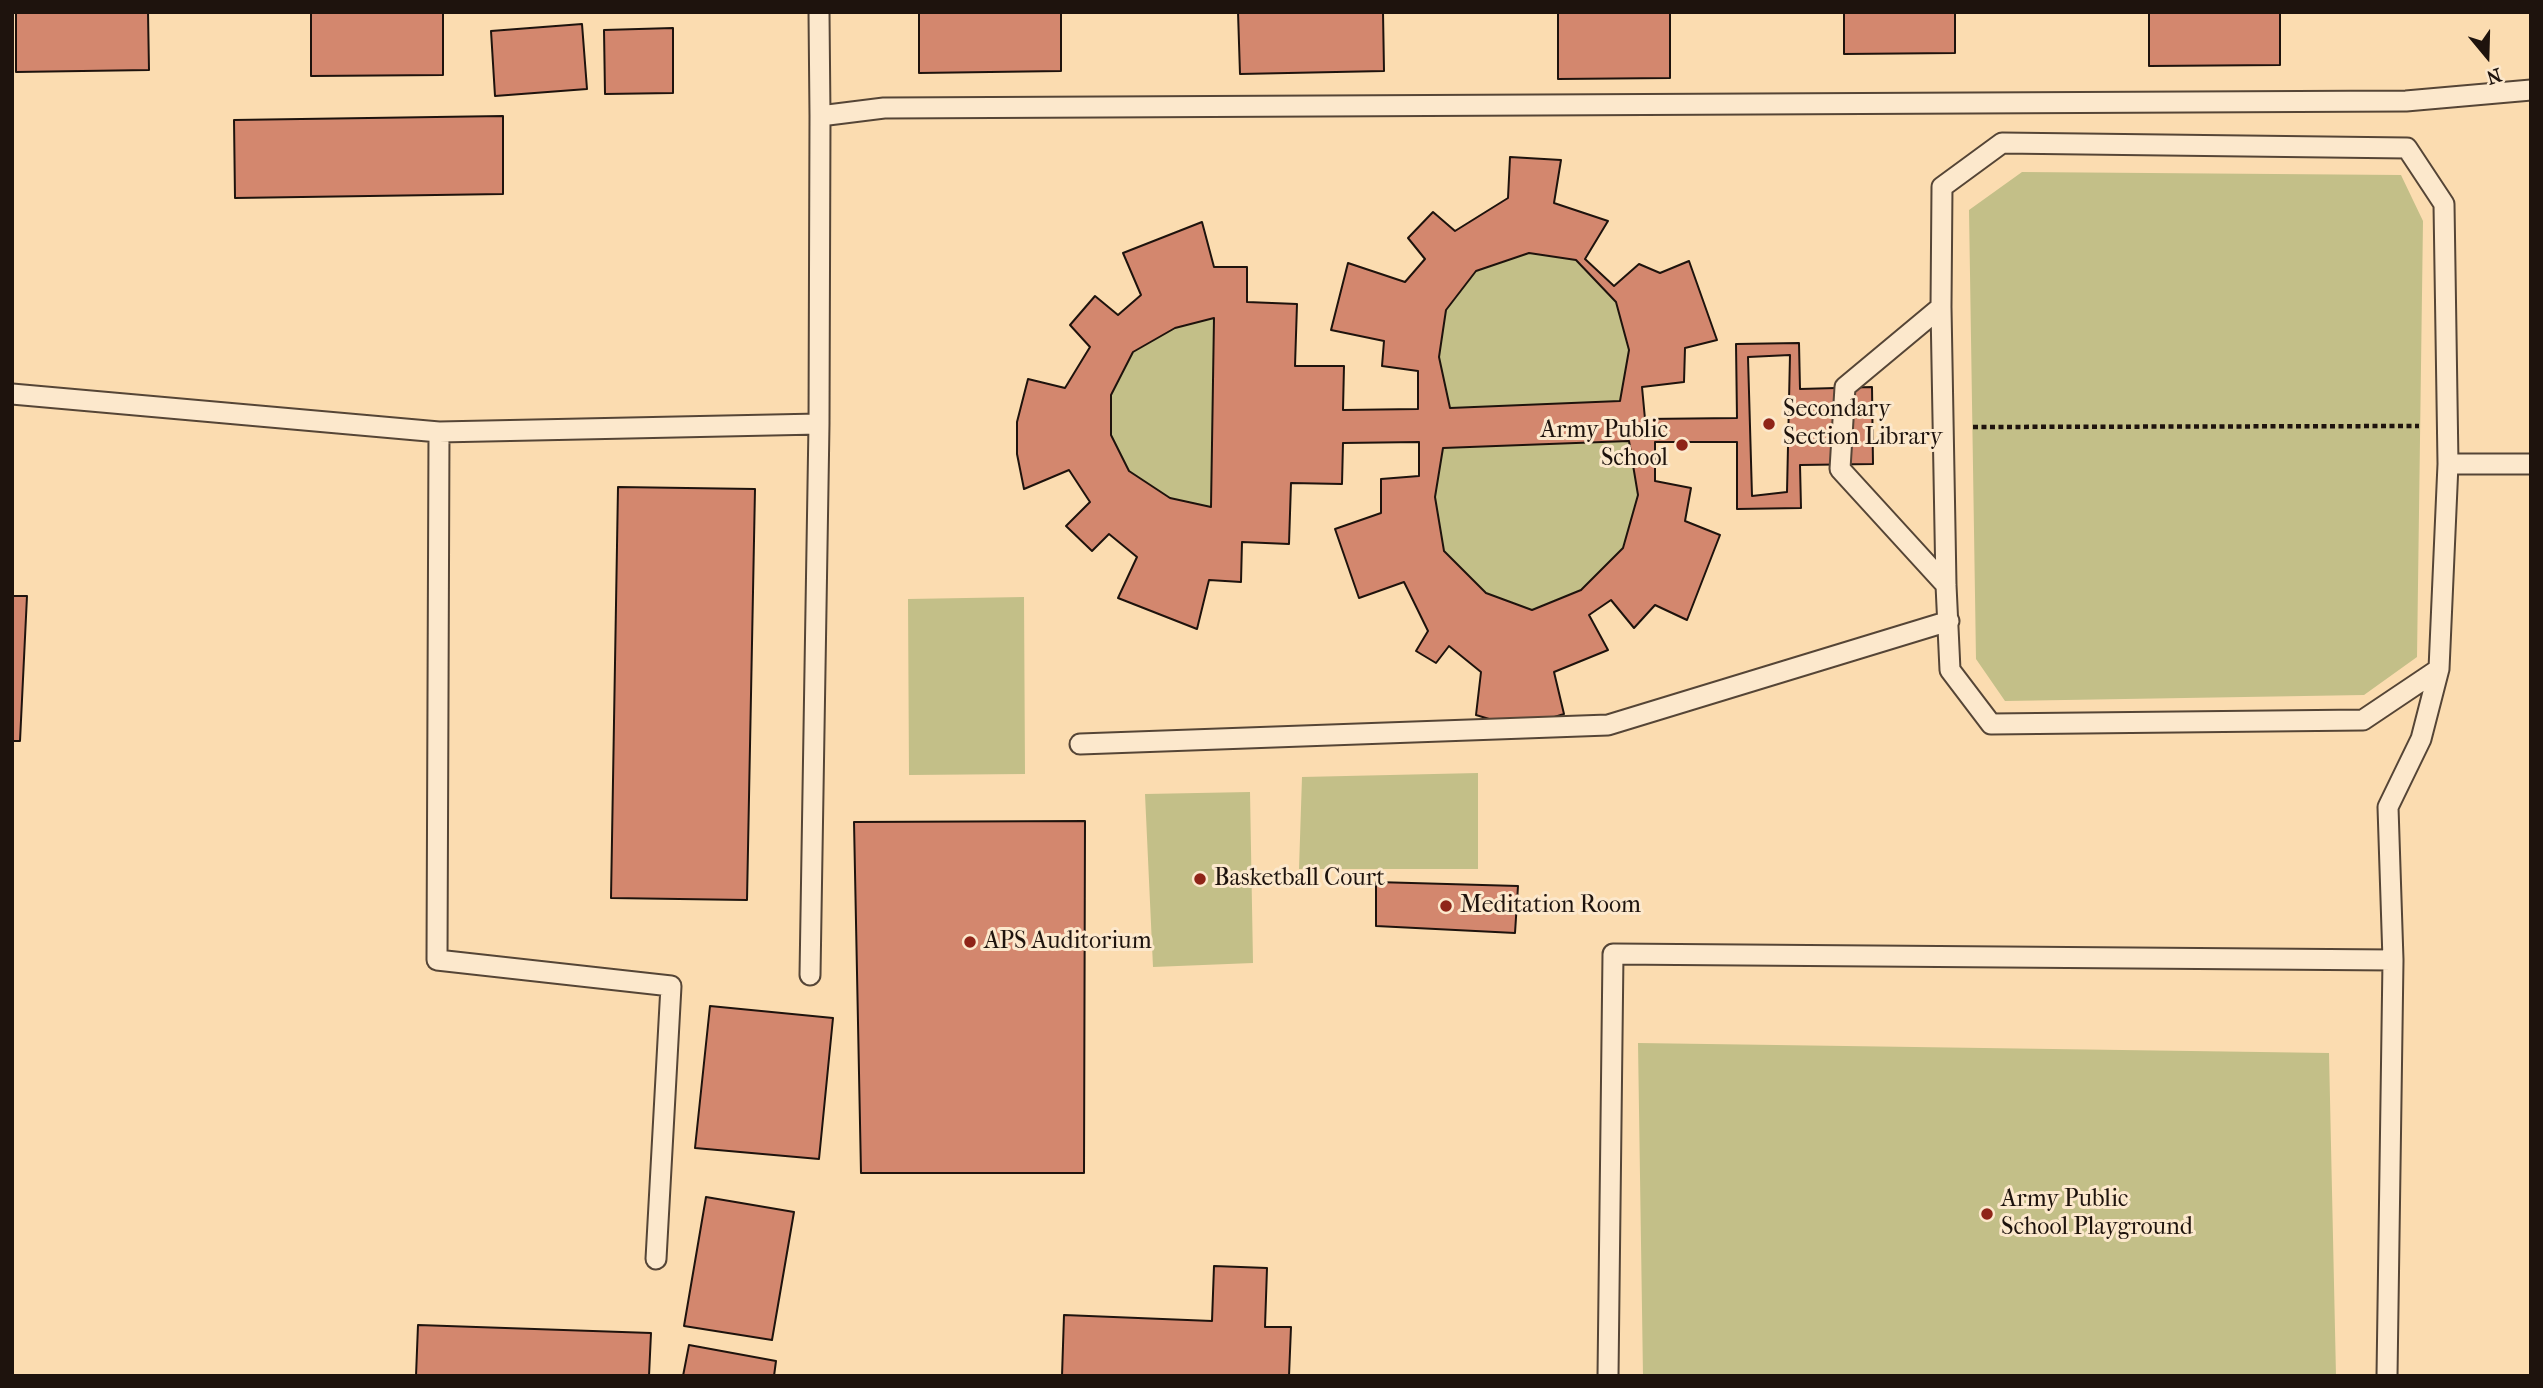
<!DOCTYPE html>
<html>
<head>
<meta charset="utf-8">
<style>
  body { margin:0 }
  #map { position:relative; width:2543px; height:1388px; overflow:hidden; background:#fbdcb0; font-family:"IM FELL French Canon",serif }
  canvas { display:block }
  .frame { position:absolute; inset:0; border:14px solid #1e130d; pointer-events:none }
  .north { position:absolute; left:2452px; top:21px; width:70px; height:70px; -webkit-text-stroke:5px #fce8cc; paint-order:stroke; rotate:161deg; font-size:19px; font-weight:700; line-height:28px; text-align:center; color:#1e130d }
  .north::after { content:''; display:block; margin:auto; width:24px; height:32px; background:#1e130d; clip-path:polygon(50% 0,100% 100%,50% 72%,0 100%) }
</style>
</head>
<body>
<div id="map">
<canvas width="2543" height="1388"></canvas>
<div class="frame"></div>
<div class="north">N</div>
</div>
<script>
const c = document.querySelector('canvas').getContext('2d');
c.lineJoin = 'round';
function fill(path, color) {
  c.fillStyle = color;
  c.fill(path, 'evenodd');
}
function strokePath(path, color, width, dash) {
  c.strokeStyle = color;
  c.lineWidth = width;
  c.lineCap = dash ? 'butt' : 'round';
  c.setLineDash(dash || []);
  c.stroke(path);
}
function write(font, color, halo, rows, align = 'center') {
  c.font = font + ' "IM FELL French Canon",serif';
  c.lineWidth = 6;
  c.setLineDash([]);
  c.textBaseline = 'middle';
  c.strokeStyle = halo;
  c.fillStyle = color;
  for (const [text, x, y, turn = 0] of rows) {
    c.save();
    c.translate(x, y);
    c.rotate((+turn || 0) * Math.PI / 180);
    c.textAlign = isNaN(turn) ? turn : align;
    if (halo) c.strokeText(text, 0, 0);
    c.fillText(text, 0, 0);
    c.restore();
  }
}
const green = new Path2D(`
  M 2022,172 L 2401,175 L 2423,221 L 2417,657 L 2364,695 L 2005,701 L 1976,659 L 1969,210 Z
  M 1529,253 L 1576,260 L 1616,302 L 1629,350 L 1620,401 L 1450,408 L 1439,357 L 1446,310 L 1476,271 Z
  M 1214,318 L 1211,507 L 1170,498 L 1129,471 L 1111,435 L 1111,395 L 1133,352 L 1175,328 Z
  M 1629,441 L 1638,495 L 1623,548 L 1581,590 L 1532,610 L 1486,593 L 1444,551 L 1435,497 L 1443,448 Z
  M 1024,597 L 1025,774 L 909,775 L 908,599 Z
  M 1478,773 L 1478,869 L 1299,869 L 1302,777 Z
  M 1250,792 L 1253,963 L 1153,967 L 1145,794 Z
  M 1638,1043 L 2329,1053 L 2336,1376 L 1643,1376 Z`);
const building = new Path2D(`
  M 16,12 L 148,12 L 149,70 L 16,72 Z
  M 311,12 L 443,12 L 443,75 L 311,76 Z
  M 919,12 L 1061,12 L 1061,71 L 919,73 Z
  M 1238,12 L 1383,12 L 1384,71 L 1240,74 Z
  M 1558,12 L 1670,12 L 1670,78 L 1558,79 Z
  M 1844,12 L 1955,12 L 1955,53 L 1844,54 Z
  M 2149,12 L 2280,12 L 2280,65 L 2149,66 Z
  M 582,24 L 587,89 L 495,96 L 491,31 Z
  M 673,28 L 673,93 L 605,94 L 604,30 Z
  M 503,116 L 503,194 L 235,198 L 234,120 Z
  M 1510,157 L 1561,160 L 1554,203 L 1608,221 L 1585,259 L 1614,286 L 1639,264 L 1660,273 L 1689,261 L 1717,340 L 1685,348 L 1684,382 L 1642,387 L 1645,419 L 1737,418 L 1736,344 L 1799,343 L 1800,389 L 1872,387 L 1873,464 L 1800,465 L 1801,508 L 1737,509 L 1737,442 L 1655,442 L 1655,481 L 1691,488 L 1685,521 L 1720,535 L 1687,620 L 1655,605 L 1634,628 L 1611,600 L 1589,615 L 1608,650 L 1554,672 L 1564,714 L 1548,719 L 1499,722 L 1476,715 L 1481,672 L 1449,646 L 1436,663 L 1416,651 L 1428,631 L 1404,582 L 1359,598 L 1335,529 L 1381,513 L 1381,479 L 1419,476 L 1419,442 L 1343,443 L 1342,484 L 1291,483 L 1289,544 L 1242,542 L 1241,582 L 1209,580 L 1197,629 L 1118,598 L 1137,557 L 1109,534 L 1092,551 L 1066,526 L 1090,502 L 1069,470 L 1024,489 L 1017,454 L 1017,422 L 1028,379 L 1065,388 L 1090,347 L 1070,325 L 1095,296 L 1118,315 L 1141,295 L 1123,253 L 1202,222 L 1214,267 L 1247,267 L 1247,302 L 1297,304 L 1295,366 L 1344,366 L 1343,410 L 1418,409 L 1418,371 L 1382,366 L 1384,341 L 1331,330 L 1348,263 L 1405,282 L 1425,259 L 1408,238 L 1433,212 L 1455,231 L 1508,198 ZM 1529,253 L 1576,260 L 1616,302 L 1629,350 L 1620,401 L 1450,408 L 1439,357 L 1446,310 L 1476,271 ZM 1214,318 L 1211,507 L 1170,498 L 1129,471 L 1111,435 L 1111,395 L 1133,352 L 1175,328 ZM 1629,441 L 1638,495 L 1623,548 L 1581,590 L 1532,610 L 1486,593 L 1444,551 L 1435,497 L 1443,448 Z
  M 1790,355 L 1787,492 L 1752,496 L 1748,357 Z
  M 618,487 L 755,489 L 747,900 L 611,898 Z
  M 12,596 L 27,596 L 20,741 L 12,741 Z
  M 1085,821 L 1084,1173 L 861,1173 L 854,822 Z
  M 1376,882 L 1518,886 L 1515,933 L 1376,926 Z
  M 710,1006 L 833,1018 L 819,1159 L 695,1148 Z
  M 706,1197 L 794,1212 L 772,1340 L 684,1326 Z
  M 1214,1266 L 1267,1268 L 1265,1327 L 1291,1327 L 1289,1376 L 1062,1376 L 1064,1315 L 1212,1321 Z
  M 418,1325 L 651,1333 L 649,1376 L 416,1376 Z
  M 689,1345 L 776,1361 L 774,1376 L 683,1376 Z`);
const path = new Path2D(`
  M 1973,427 L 2419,426`);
const lane = new Path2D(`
  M 819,12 L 820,116
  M 2002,143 L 2407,148 L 2444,204 L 2448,464 L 2439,669 L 2363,720 L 1991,724 L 1950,670 L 1946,585 L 1941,307 L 1942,187 Z
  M 1941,307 L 1845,387 L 1840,469 L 1946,585
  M 12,394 L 439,432 L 437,960 L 671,986 L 656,1259
  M 439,432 L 819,424 L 820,116 L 884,108 L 2406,101 L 2531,90
  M 2448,464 L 2531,464
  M 1080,744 L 1608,725 L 1949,621
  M 2393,960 L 2388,807 L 2421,739 L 2439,669
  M 810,975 L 819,424
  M 1608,1376 L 1613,954 L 2393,960 L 2387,1376`);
const markers = [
  [1769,424,7,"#8f2418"],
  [1682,445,7,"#8f2418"],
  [1200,879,7,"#8f2418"],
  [1446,906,7,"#8f2418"],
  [970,942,7,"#8f2418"],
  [1987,1214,7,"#8f2418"]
];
const poiNames = [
  ["Secondary",1783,410],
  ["Section Library",1783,438],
  ["Army Public",1668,431,"right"],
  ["School",1668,459,"right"],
  ["Basketball Court",1214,879],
  ["Meditation Room",1460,906],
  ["APS Auditorium",984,942],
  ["Army Public",2001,1200],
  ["School Playground",2001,1228]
];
fill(green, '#c3bf88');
fill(building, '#d3876e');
strokePath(building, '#1e130d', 2);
strokePath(lane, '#554536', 23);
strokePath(path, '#1e130d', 4.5, [5, 3.5]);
strokePath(lane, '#fce8cc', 19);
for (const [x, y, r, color] of markers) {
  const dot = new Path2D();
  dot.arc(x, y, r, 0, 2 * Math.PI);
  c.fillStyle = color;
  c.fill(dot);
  strokePath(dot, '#fce8cc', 2.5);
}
write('24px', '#1e130d', '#fce8cc', poiNames, 'left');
</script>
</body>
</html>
